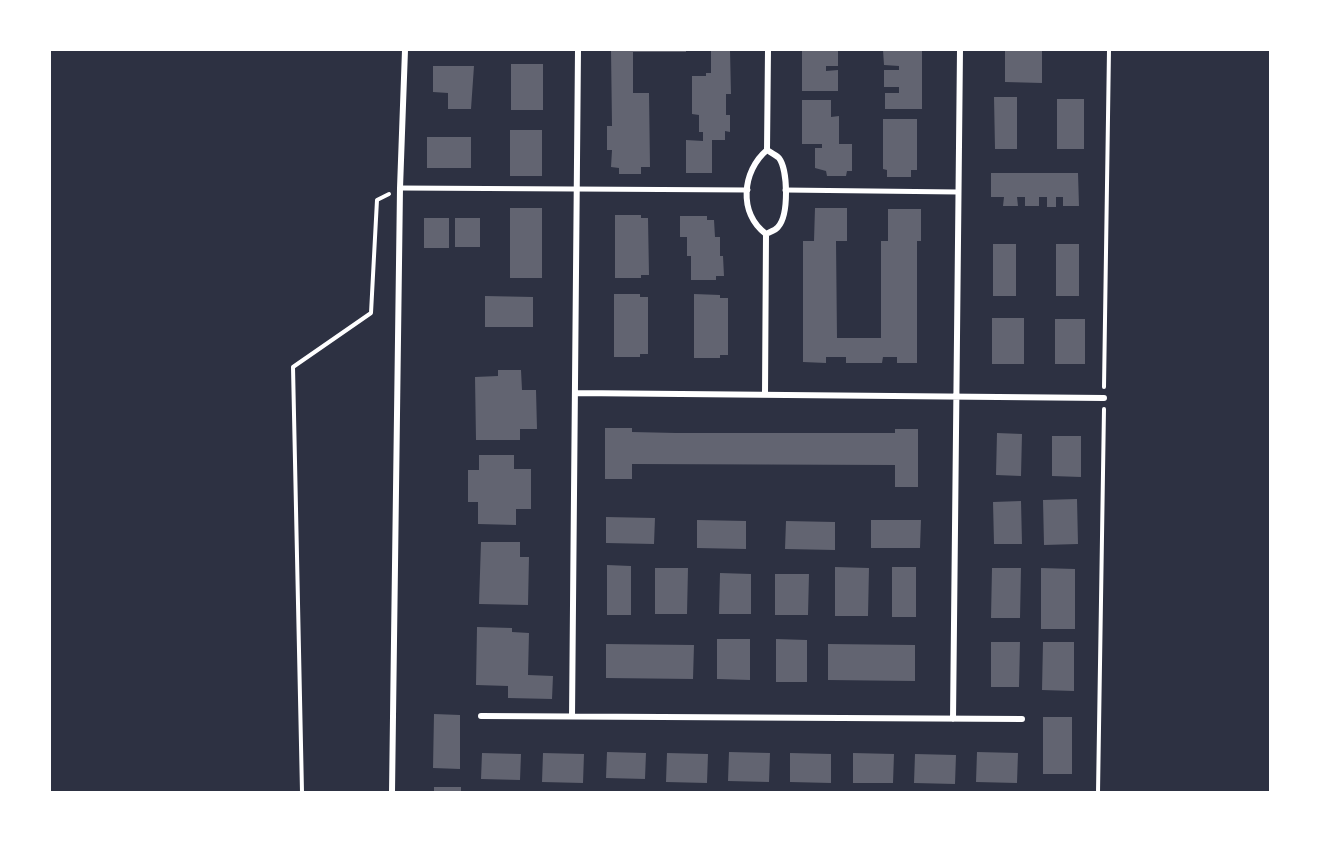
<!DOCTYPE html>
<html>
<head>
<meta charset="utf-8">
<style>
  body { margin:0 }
  #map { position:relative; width:1320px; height:842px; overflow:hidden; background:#2d3142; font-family:Jost,sans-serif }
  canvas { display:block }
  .frame { position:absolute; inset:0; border:51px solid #fff; pointer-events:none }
</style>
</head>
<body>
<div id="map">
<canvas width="1320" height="842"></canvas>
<div class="frame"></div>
</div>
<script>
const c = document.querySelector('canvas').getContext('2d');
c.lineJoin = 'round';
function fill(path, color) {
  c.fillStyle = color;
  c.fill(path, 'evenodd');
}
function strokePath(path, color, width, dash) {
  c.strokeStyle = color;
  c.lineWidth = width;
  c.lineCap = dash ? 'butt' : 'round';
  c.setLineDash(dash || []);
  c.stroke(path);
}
const building = new Path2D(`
  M 611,50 L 686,50 L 686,52 L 633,52 L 633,93 L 649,93 L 650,167 L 641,167 L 641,174 L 619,174 L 619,168 L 611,167 L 612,150 L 607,150 L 607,126 L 612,126 Z
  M 711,50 L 730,50 L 731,94 L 726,94 L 726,115 L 730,115 L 730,132 L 725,131 L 725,140 L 712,140 L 712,173 L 686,173 L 686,140 L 703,141 L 703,132 L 699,132 L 699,115 L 692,114 L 692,76 L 706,76 L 706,73 L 711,73 Z
  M 802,50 L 838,50 L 838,66 L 826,66 L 826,71 L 838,70 L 838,91 L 802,91 Z
  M 883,50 L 922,50 L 922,109 L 885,109 L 885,93 L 899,93 L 899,87 L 884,87 L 884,70 L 899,70 L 899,66 L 884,65 Z
  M 1005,50 L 1042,50 L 1042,83 L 1005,82 Z
  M 511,64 L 543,64 L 543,110 L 511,110 Z
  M 433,66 L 474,66 L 471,109 L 448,109 L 448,93 L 433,92 Z
  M 994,97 L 1017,97 L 1017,149 L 995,149 Z
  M 1057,99 L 1084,99 L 1084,149 L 1057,149 Z
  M 802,100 L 831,100 L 831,117 L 839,116 L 839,144 L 852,144 L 852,171 L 847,171 L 846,176 L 827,176 L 826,171 L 815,168 L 815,148 L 822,148 L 822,144 L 802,144 Z
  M 883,119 L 917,119 L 917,170 L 911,170 L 911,177 L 887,177 L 887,170 L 883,169 Z
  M 510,130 L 542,130 L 542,176 L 510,176 Z
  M 427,137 L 471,137 L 471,168 L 427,168 Z
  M 991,173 L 1078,173 L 1079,206 L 1063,206 L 1063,197 L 1056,197 L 1056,207 L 1047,207 L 1047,197 L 1039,197 L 1039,206 L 1025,206 L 1025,197 L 1017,197 L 1018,206 L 1003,206 L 1004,197 L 991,197 Z
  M 510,208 L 542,208 L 542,278 L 510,278 Z
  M 815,208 L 847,208 L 847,241 L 836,241 L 837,338 L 881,338 L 881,241 L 888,241 L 888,209 L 921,209 L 921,241 L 917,241 L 917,363 L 897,363 L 897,357 L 883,357 L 882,363 L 846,363 L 846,357 L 826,357 L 826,363 L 803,362 L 803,241 L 814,241 Z
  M 615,215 L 641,215 L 641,218 L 648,218 L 649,275 L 641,275 L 641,278 L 615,278 Z
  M 680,216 L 707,216 L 707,220 L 714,220 L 715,237 L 720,237 L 720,256 L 723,256 L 724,276 L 716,276 L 716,280 L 691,280 L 691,256 L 687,256 L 687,237 L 680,237 Z
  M 424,218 L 449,218 L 449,248 L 424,248 Z
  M 455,218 L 480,218 L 480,247 L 455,247 Z
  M 993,244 L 1016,244 L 1016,296 L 993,296 Z
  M 1056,244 L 1079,244 L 1079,296 L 1056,296 Z
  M 614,294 L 640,294 L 640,297 L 648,297 L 648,354 L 640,354 L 640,357 L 614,357 Z
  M 694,294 L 720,295 L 720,298 L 728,298 L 728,355 L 720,355 L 720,358 L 694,358 Z
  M 485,296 L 533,297 L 533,327 L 485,327 Z
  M 992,318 L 1024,318 L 1024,364 L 992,364 Z
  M 1055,319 L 1085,319 L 1085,364 L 1055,364 Z
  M 498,370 L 521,370 L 522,390 L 536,390 L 537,429 L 520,429 L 520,440 L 476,440 L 475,377 L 498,376 Z
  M 605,428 L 632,428 L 632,432 L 676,433 L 895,433 L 895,429 L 918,429 L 918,487 L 895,487 L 895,465 L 632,464 L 632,479 L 605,479 Z
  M 997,433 L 1022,434 L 1021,476 L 996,475 Z
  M 1052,436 L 1081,436 L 1081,477 L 1052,476 Z
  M 479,455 L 514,455 L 514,469 L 531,469 L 531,509 L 516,509 L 516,525 L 478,524 L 478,502 L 468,502 L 468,470 L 479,470 Z
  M 1077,499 L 1078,544 L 1044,545 L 1043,500 Z
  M 1021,501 L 1022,544 L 994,544 L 993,502 Z
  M 606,517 L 655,518 L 654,544 L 606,543 Z
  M 697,520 L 746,521 L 746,549 L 697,548 Z
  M 871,520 L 921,520 L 920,548 L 871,548 Z
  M 786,521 L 835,522 L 835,550 L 785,549 Z
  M 481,542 L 520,542 L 520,557 L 529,557 L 528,605 L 479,604 Z
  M 607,565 L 631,566 L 631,615 L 607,615 Z
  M 835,567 L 869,568 L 868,616 L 835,616 Z
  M 892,567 L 916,567 L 916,617 L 892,617 Z
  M 655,568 L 688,568 L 687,614 L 655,614 Z
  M 992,568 L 1021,568 L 1020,618 L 991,618 Z
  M 1041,568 L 1075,569 L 1075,629 L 1041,629 Z
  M 720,573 L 751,574 L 751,614 L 719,614 Z
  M 775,574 L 809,574 L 808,615 L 775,615 Z
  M 477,627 L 512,628 L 512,632 L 529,633 L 528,675 L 553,676 L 552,699 L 508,698 L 508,686 L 476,685 Z
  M 717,639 L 750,639 L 750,680 L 717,679 Z
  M 776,639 L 807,640 L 807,682 L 776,682 Z
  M 991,642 L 1020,642 L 1019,687 L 991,687 Z
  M 1043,642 L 1074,642 L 1074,691 L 1042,690 Z
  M 606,644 L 694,645 L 693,679 L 606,678 Z
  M 828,644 L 915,645 L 915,681 L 828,680 Z
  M 434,714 L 460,715 L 460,769 L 433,768 Z
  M 1043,717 L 1072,717 L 1072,774 L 1043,774 Z
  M 607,752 L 646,753 L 645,779 L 606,778 Z
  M 729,752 L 770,753 L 769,782 L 728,781 Z
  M 977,752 L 1018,753 L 1017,783 L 976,782 Z
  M 482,753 L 521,754 L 520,780 L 481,779 Z
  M 543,753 L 584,754 L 583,783 L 542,782 Z
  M 667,753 L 708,754 L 707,783 L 666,782 Z
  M 790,753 L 831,754 L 831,783 L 790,782 Z
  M 853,753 L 894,754 L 893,783 L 853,783 Z
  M 915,754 L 956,755 L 955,784 L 914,783 Z
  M 434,787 L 461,787 L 461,792 L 434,792 Z`);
const path = new Path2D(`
  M 1104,387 L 1109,50
  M 302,792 L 293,367 L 371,313 L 377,200 L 389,194
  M 1098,792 L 1104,409`);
const pedestrian = new Path2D(`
  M 400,188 L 748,190
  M 785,190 L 958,192`);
const minor = new Path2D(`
  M 766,234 C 770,232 776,230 778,227 C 789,215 788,170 779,158 C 776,155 770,152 767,150
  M 575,393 L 1104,398
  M 765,395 L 766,234 C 738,213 742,171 767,150 L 768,50
  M 481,716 L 1022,719
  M 572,716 L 578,50
  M 953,719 L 960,50
  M 392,792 L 400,188 L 405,50`);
fill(building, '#626471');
strokePath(path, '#fff', 4);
strokePath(pedestrian, '#fff', 5);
strokePath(minor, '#fff', 6);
</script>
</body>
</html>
